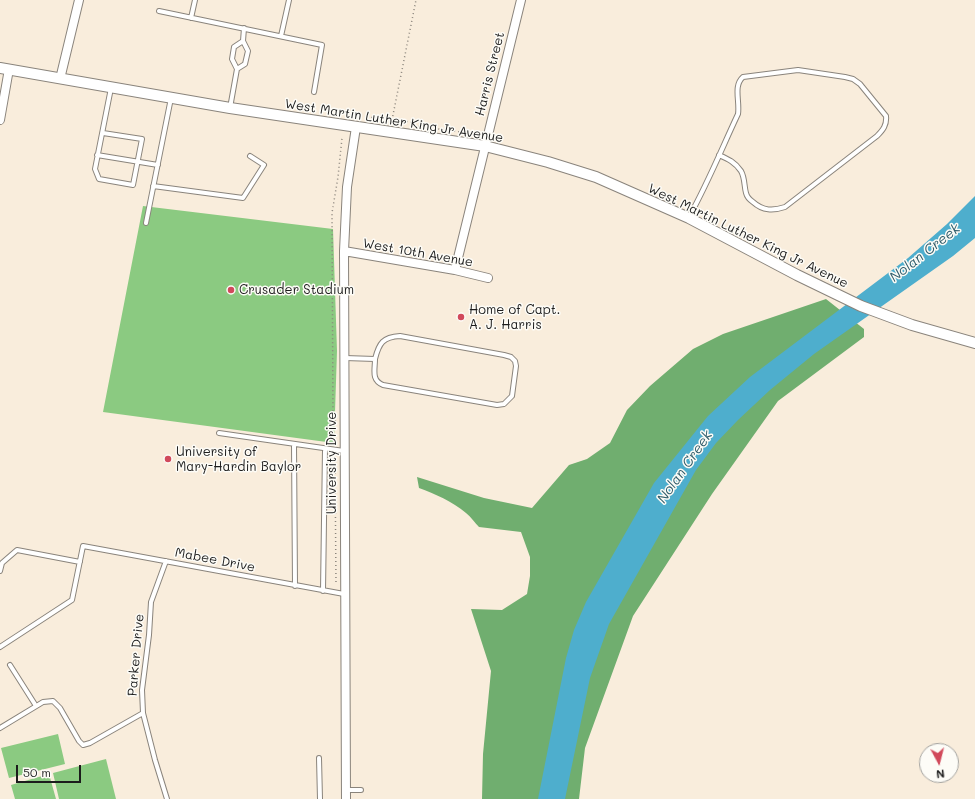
<!DOCTYPE html>
<html>
<head>
<meta charset="utf-8">
<style>
  body { margin:0 }
  #map { position:relative; width:975px; height:799px; overflow:hidden; background:#f9eddc; font-family:Mali,sans-serif }
  canvas { display:block }
  .north { position:absolute; left:919px; top:743px; width:40px; height:40px; box-sizing:border-box; background:#fdfcf7; border:1px solid #a3a29f; border-radius:50%; rotate:173deg; font-size:11px; font-weight:700; line-height:16px; text-align:center; color:#1c1c1c }
  .north::after { content:''; display:block; margin:auto; width:14px; height:18px; background:#d1495b; clip-path:polygon(50% 0,100% 100%,50% 72%,0 100%) }
  .scale { position:absolute; left:16px; top:765px; width:65px; height:18px; box-sizing:border-box; border:2px solid #1c1c1c; border-top:0; padding-left:5px; font-size:12px; line-height:14px; white-space:nowrap; color:#1c1c1c; -webkit-text-stroke:3px #fdfcf7; paint-order:stroke }
</style>
</head>
<body>
<div id="map">
<canvas width="975" height="799"></canvas>
<div class="north">N</div>
<div class="scale">50 m</div>
</div>
<script>
const c = document.querySelector('canvas').getContext('2d');
c.lineJoin = 'round';
function fill(path, color) {
  c.fillStyle = color;
  c.fill(path, 'evenodd');
}
function strokePath(path, color, width, dash) {
  c.strokeStyle = color;
  c.lineWidth = width;
  c.lineCap = dash ? 'butt' : 'round';
  c.setLineDash(dash || []);
  c.stroke(path);
}
function write(font, color, halo, rows, align = 'center') {
  c.font = font + ' Mali,sans-serif';
  c.lineWidth = 3;
  c.setLineDash([]);
  c.textBaseline = 'middle';
  c.strokeStyle = halo;
  c.fillStyle = color;
  for (const [text, x, y, turn = 0] of rows) {
    c.save();
    c.translate(x, y);
    c.rotate((+turn || 0) * Math.PI / 180);
    c.textAlign = isNaN(turn) ? turn : align;
    if (halo) c.strokeText(text, 0, 0);
    c.fillText(text, 0, 0);
    c.restore();
  }
}
const green = new Path2D(`
  M 143,206 L 333,229 L 337,351 L 334,443 L 103,412 Z
  M 58,734 L 65,764 L 9,778 L 1,748 Z
  M 106,759 L 116,799 L 59,799 L 53,773 Z
  M 49,774 L 56,799 L 15,799 L 11,785 Z`);
const forest = new Path2D(`
  M 826,299 L 864,329 L 864,337 L 778,401 L 712,494 L 633,616 L 585,748 L 579,799 L 482,799 L 483,754 L 491,671 L 471,609 L 502,610 L 527,594 L 530,576 L 530,557 L 521,532 L 479,527 C 475,523 471,517 466,513 C 452,501 435,494 419,488 L 417,477 L 484,498 L 532,508 L 569,465 L 587,459 L 610,443 L 627,410 L 650,386 L 693,349 L 723,334 Z`);
const water = new Path2D(`
  M 975,196 L 975,238 L 953,256 L 814,354 L 770,390 L 738,420 L 716,443 L 696,470 L 609,624 L 590,678 L 565,799 L 538,799 L 566,658 L 574,630 L 586,602 L 654,483 L 708,416 L 750,377 L 908,258 L 947,224 Z`);
const path = new Path2D(`
  M 367,117 L 411,122 L 410,125 L 468,133
  M 392,120 L 416,0
  M 336,421 L 333,420 L 332,213 L 338,177 L 342,138
  M 335,457 L 336,585`);
const service = new Path2D(`
  M 159,11 L 322,45 L 314,92
  M 191,18 L 195,0
  M 281,36 L 289,0
  M 243,41 L 248,51 L 245,64 L 237,69 L 232,59 L 234,47 Z
  M 243,41 L 244,28
  M 230,108 L 237,69
  M 103,133 L 142,139 L 133,185 L 99,179 L 95,169 L 111,88
  M 97,155 L 158,165
  M 153,186 L 243,198 L 264,165 L 250,156
  M 689,217 C 708,183 722,148 738,114 C 740,101 733,86 743,77 L 798,70 L 845,77 L 853,79 L 860,84 L 886,116 C 887,125 883,130 877,136 L 785,207 C 773,211 763,211 753,202 C 750,200 747,197 746,193 C 744,186 745,178 741,171 C 735,162 728,159 719,155
  M 146,223 L 171,98
  M 345,358 L 375,359 C 375,370 371,380 383,385 L 497,405 L 504,404 L 512,396 L 516,366 L 515,361 L 511,357 L 504,355 L 400,336 C 383,337 379,343 375,359
  M 219,433 L 344,451
  M 294,444 L 295,586
  M 166,561 L 151,602 L 149,635 L 142,690 L 143,713 L 155,760 L 167,799
  M 0,571 L 2,563 L 17,550 L 80,562
  M 323,591 L 325,449
  M 0,647 L 72,600 L 83,546 L 344,594
  M 10,665 L 36,706
  M 0,728 L 43,702 L 53,701 L 60,708 L 79,741 L 83,745 L 90,743 L 143,713
  M 319,758 L 320,799
  M 346,790 L 361,790`);
const minor = new Path2D(`
  M 60,79 L 79,0
  M 0,120 L 9,69
  M 344,251 L 455,270 L 488,278
  M 455,270 L 521,0
  M 346,799 L 344,251 L 347,187 L 356,127`);
const tertiary = new Path2D(`
  M 0,68 L 230,108 L 485,146 L 548,162 L 596,177 L 689,218 L 797,275 L 861,306 L 912,325 L 975,343`);
const markers = [
  [231,290,4,"#d1495b"],
  [461,317,4,"#d1495b"],
  [168,459,4,"#d1495b"]
];
const streetNames = [
  ["Harris Street",490,74,-76],
  ["West Martin Luther King Jr Avenue",394,121,9],
  ["West Martin Luther King Jr Avenue",748,236,26],
  ["West 10th Avenue",418,253,10],
  ["University Drive",332,463,-90],
  ["Mabee Drive",215,560,11],
  ["Parker Drive",136,655,-85]
];
const poiNames = [
  ["Crusader Stadium",239,290],
  ["Home of Capt.",469,310],
  ["A. J. Harris",469,325],
  ["University of",176,452],
  ["Mary-Hardin Baylor",176,467]
];
const waterNames = [
  ["Nolan Creek",925,253,-38],
  ["Nolan Creek",685,467,-55]
];
fill(green, '#8bca81');
fill(forest, '#70ae6f');
fill(water, '#4eaecd');
strokePath(service, '#8a847c', 6);
strokePath(minor, '#8a847c', 10);
strokePath(tertiary, '#8a847c', 12);
strokePath(path, '#8a847c', 1.5, [1, 3]);
strokePath(service, '#fff', 4);
strokePath(minor, '#fff', 8);
strokePath(tertiary, '#fff', 10);
for (const [x, y, r, color] of markers) {
  const dot = new Path2D();
  dot.arc(x, y, r, 0, 2 * Math.PI);
  c.fillStyle = color;
  c.fill(dot);
  strokePath(dot, '#fdfcf7', 1.5);
}
write('13px', '#1c1c1c', '#fdfcf7', streetNames);
write('13px', '#1c1c1c', '#fdfcf7', poiNames, 'left');
write('italic 14px', '#325e6c', '#fdfcf7', waterNames);
</script>
</body>
</html>
